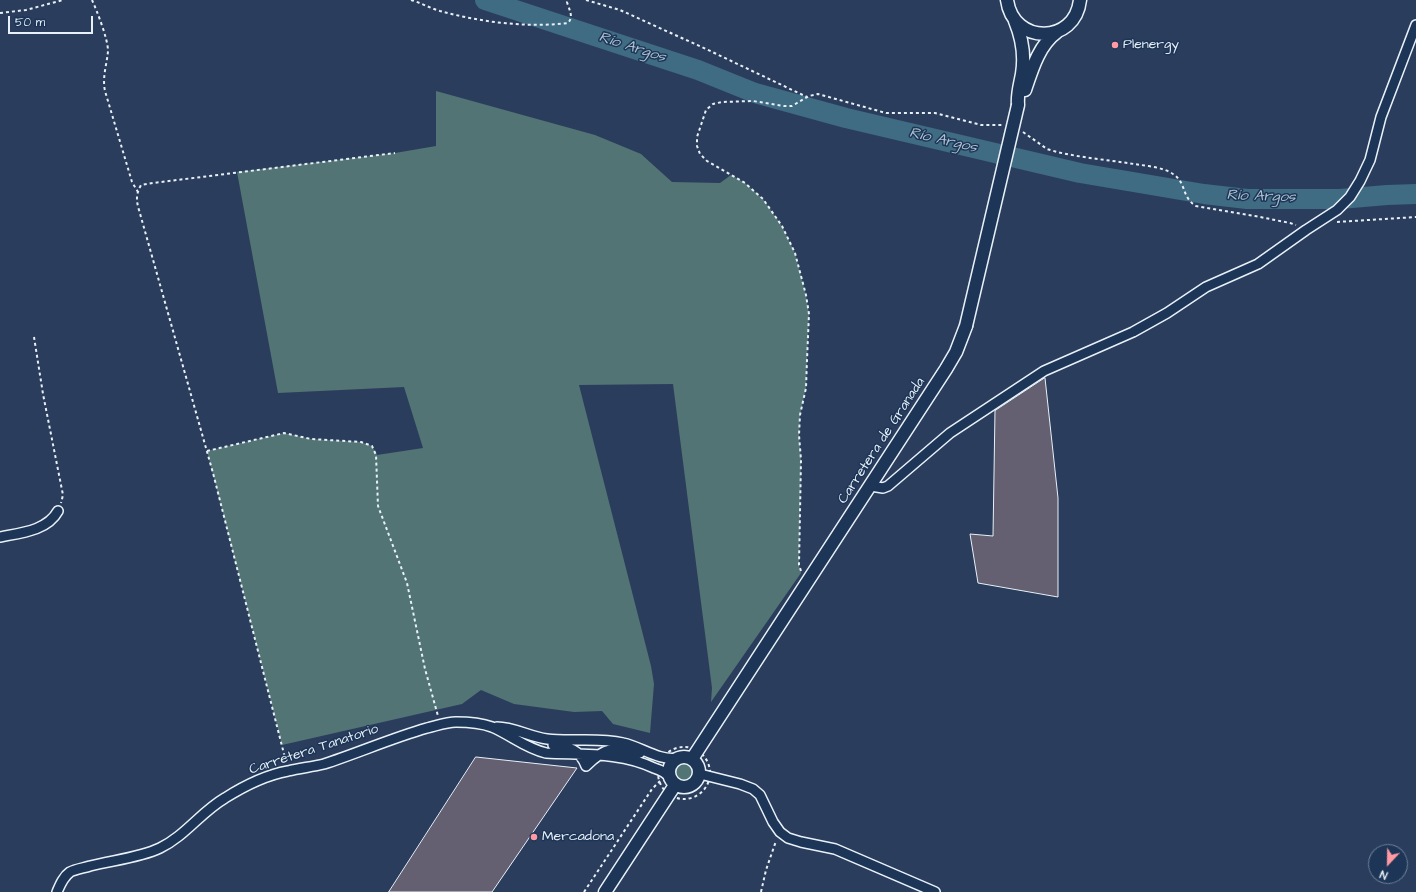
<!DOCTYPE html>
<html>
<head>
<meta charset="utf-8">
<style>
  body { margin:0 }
  #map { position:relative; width:1416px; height:892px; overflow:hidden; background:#2b3d5c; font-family:"Architects Daughter",sans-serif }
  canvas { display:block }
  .north { position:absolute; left:1368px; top:844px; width:40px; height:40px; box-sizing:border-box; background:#1d3557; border:1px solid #6e8097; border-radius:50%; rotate:202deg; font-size:11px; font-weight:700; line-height:16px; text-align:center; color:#e8f1f8 }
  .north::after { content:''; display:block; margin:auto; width:14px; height:18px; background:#ff9aa2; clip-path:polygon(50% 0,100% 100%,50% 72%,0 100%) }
  .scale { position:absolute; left:8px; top:16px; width:85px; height:18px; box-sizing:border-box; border:2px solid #e8f1f8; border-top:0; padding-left:5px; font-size:12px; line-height:14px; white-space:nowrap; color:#e8f1f8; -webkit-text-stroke:3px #1d3557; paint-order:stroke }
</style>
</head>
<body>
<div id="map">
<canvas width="1416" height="892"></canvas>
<div class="north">N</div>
<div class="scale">50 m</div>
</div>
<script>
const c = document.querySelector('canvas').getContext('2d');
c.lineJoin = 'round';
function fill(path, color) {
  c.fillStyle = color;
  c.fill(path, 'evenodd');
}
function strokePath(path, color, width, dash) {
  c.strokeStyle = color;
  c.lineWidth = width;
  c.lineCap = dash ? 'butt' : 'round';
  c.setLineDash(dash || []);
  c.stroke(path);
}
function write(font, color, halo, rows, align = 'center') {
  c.font = font + ' "Architects Daughter",sans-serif';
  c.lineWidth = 3;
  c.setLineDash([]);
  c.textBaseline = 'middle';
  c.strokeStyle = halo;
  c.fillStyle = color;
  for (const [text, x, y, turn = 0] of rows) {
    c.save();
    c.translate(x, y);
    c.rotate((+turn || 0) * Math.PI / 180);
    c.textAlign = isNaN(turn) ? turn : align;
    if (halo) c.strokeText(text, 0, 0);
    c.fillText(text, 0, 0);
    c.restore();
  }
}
const green = new Path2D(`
  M 436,91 L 595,135 L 641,154 L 672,182 L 720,183 L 731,175 L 745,183 L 763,199 L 782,226 L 795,253 L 806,295 L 809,314 L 807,360 L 806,388 L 800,415 L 799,435 L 801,460 L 799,565 L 801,573 L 711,702 L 712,688 L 673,384 L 579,385 L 651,666 L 654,684 L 650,733 L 613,724 L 602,711 L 574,712 L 514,704 L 481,690 L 462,704 L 282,745 L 207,451 L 284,433 L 311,439 L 361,442 L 372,446 L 377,455 L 423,448 L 404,387 L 278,393 L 237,172 L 395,153 L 436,146 Z
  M672 772a13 13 0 1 1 26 0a13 13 0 1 1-26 0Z`);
const river = new Path2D(`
  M 485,0 L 698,70 L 755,93 L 846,118 L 1080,173 L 1204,194 L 1247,199 L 1340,199 L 1387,195 L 1416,194`);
const building = new Path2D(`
  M 1045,378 L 1058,498 L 1058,597 L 978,583 L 970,534 L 993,536 L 995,411 Z
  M 476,757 L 577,768 L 492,892 L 389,892 Z`);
const path = new Path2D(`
  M 92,0 C 97,11 108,39 108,51 C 107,64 102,77 105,91 L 132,182 L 138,192
  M 411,0 C 421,3 430,8 440,11 C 480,22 526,28 568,23 C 574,16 569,10 567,2 L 568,0
  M 586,0 L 620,10 L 706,49 L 807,97
  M 0,13 L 26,10 L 63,0
  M 1023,132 L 1047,149 L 1057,152 C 1083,158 1109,160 1134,164 C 1147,166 1163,167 1173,174 C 1187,183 1181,197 1196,206 L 1255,216 L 1290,223 L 1296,225
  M 1337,222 L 1416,217
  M 34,337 L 43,394 L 63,495 L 61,503
  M 207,451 L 284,433 L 311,439 L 361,442 L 372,446 L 376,455 L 378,506 L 407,583 L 425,669 L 438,716
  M 801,571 L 799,565 L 801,460 L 799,435 L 800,415 L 806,388 L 807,360 L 809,314 L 806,295 L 795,253 L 782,226 L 763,199 L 745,183 L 707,161 L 700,154 L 697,146 L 697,137 L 706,110 L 713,104 L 722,102 L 753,101 L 784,106 L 792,106 L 809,96 L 818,94 L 886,113 L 935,113 L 981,125 L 1002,125
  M658 773a26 26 0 1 1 52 0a26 26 0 1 1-52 0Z
  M 286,762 L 213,473 L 139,210 C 136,200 136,194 141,185 L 153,183 L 395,153
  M 584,892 L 652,789 L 660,781
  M 761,892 L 766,870 L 776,841`);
const street = new Path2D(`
  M 871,486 L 883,488 L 888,486 L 950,433 L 1044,371 L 1133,332 L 1167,313 L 1206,287 L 1258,264 L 1306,230 L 1337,210 L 1350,197 L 1360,181 L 1370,160 L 1381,117 L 1416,25
  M 0,537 C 20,533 47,531 58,511
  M 497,727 C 514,727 530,737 547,739 C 572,742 598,737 623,743 C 642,747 658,761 678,758
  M 553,745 C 568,747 580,749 586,766 C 606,746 614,747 640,753
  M 700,774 L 740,784 L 753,789 L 760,795 L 773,822 L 780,832 L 788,838 L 801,842 L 835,849 L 935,892
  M 57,892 C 60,885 63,877 70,872 C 76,869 84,868 90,866 C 113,860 139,858 160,848 C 185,836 201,812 225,798 C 244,786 266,775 288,771 C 300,768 312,767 324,764 C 358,753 392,738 427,728 C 436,726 446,722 456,722 C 468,722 481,723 492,727 C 511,735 525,748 546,753 C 583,755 621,752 654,768 C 660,770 666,772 670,778`);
const secondary = new Path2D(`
  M 1007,0 C 1013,45 1075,45 1080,0
  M 1015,21 C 1022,38 1025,56 1022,74 C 1020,85 1017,94 1018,105
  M 1025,90 C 1032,69 1039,45 1057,32
  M669 772a15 15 0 1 1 30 0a15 15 0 1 1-30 0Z
  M 692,759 L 946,369 L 956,352 L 966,326
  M 605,892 L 675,785`);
const secondaryBridge = new Path2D(`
  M 966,326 L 1018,105`);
const markers = [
  [1115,45,4,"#ff9aa2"],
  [534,837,4,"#ff9aa2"]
];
const poiNames = [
  ["Plenergy",1123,45],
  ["Mercadona",542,837]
];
const streetNames = [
  ["Carretera de Granada",882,441,-57],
  ["Carretera Tanatorio",314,750,-18]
];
const waterNames = [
  ["Río Argos",632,48,18],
  ["Río Argos",943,141,13],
  ["Río Argos",1261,197,2]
];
fill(green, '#527474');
strokePath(river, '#3f6b83', 20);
fill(building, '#645f71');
strokePath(building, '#e8f1f8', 1);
strokePath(street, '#e8f1f8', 12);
strokePath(secondary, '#e8f1f8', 15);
strokePath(path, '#e8f1f8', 2, [3, 3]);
strokePath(street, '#1d3557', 9);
strokePath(secondary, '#1d3557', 12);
strokePath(secondaryBridge, '#e8f1f8', 15, []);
strokePath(secondaryBridge, '#1d3557', 12);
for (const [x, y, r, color] of markers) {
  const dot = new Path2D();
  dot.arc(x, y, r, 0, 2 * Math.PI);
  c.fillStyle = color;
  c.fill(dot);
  strokePath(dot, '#1d3557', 1.5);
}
write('14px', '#e8f1f8', '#1d3557', poiNames, 'left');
write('14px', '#e8f1f8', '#1d3557', streetNames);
write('italic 15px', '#adc2cf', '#1d3557', waterNames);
</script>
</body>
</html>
